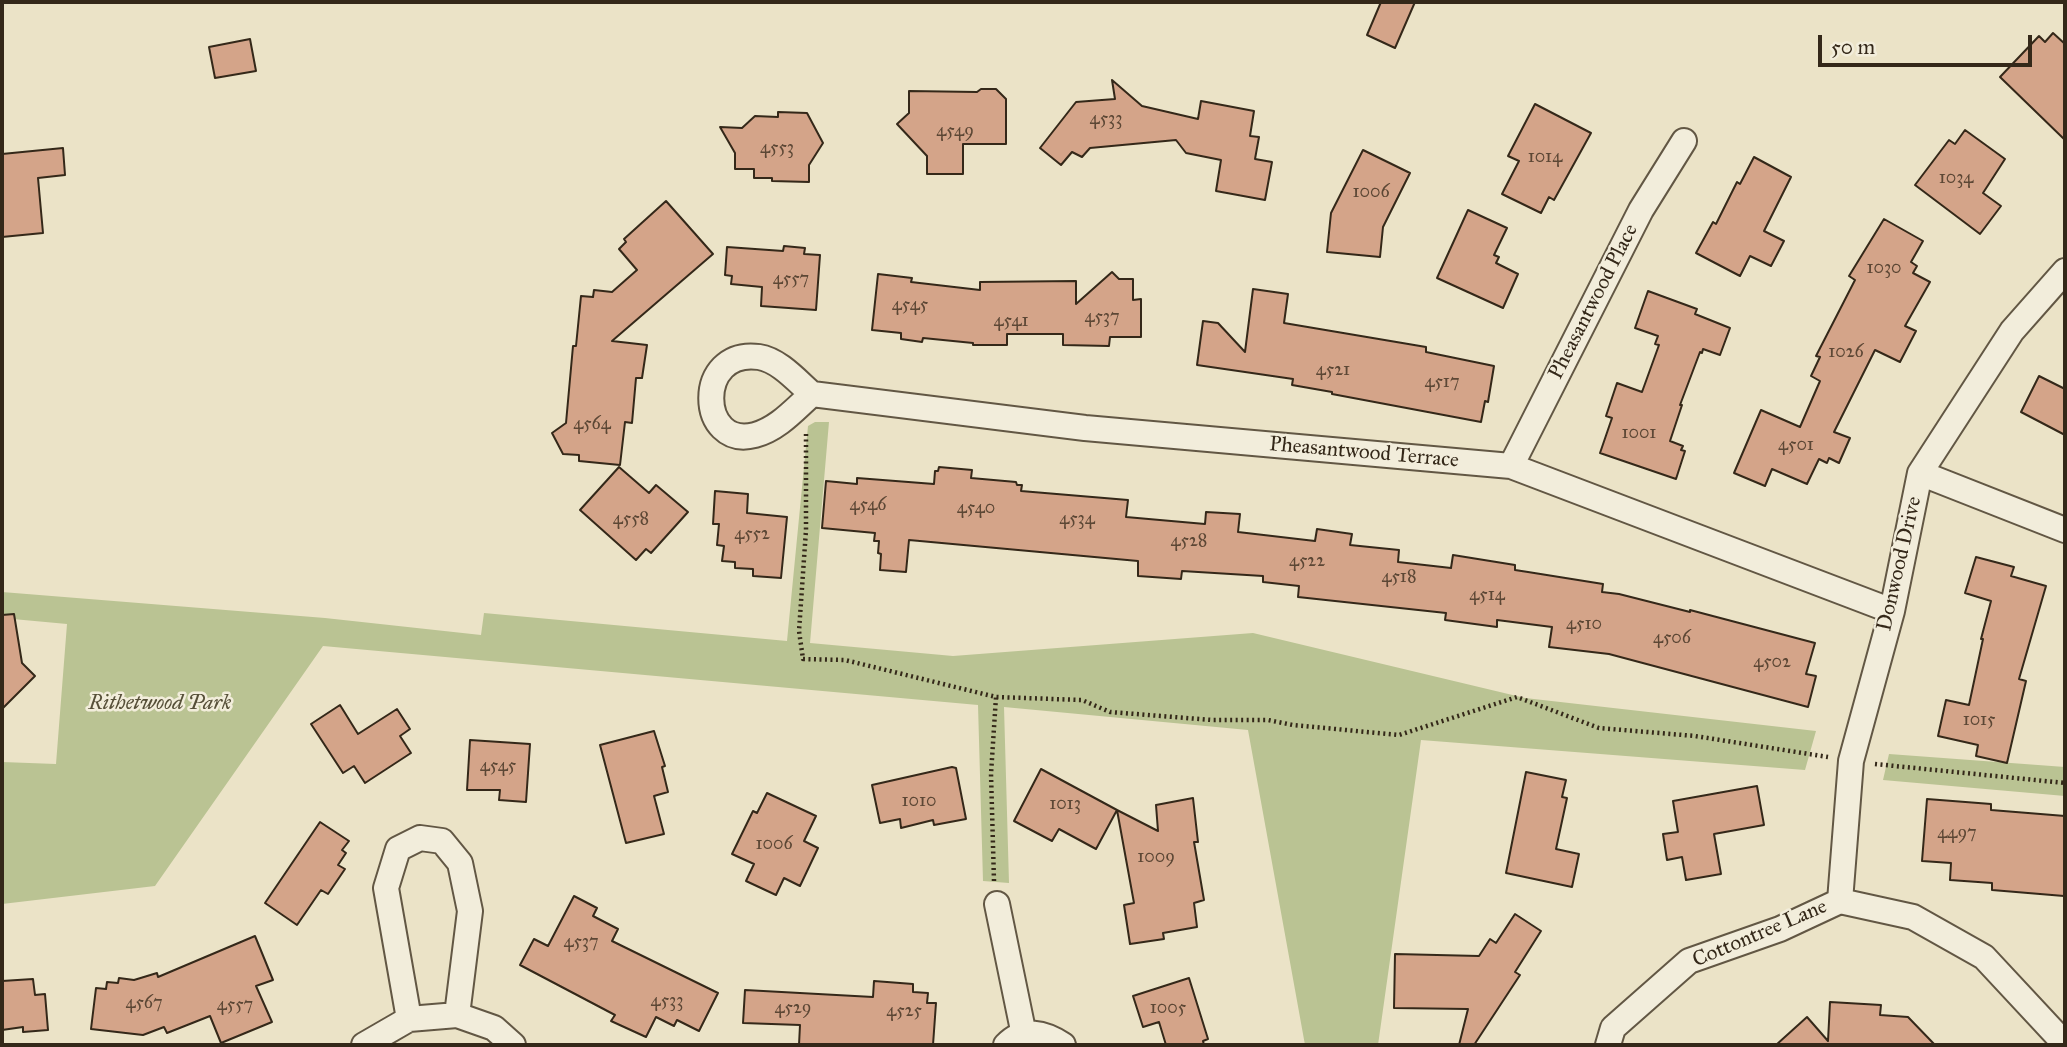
<!DOCTYPE html>
<html>
<head>
<meta charset="utf-8">
<style>
  body { margin:0 }
  #map { position:relative; width:2067px; height:1047px; overflow:hidden; background:#ebe3c7; font-family:"IM FELL Great Primer",serif }
  canvas { display:block }
  .frame { position:absolute; inset:0; border:4px solid #342819; pointer-events:none }
  .scale { position:absolute; left:1818px; top:35px; width:214px; height:32px; box-sizing:border-box; border:4px solid #342819; border-top:0; padding-left:9px; font-size:21px; line-height:24px; white-space:nowrap; color:#342819; -webkit-text-stroke:5px #f2eddb; paint-order:stroke }
</style>
</head>
<body>
<div id="map">
<canvas width="2067" height="1047"></canvas>
<div class="frame"></div>
<div class="scale">50 m</div>
</div>
<script>
const c = document.querySelector('canvas').getContext('2d');
c.lineJoin = 'round';
function fill(path, color) {
  c.fillStyle = color;
  c.fill(path, 'evenodd');
}
function strokePath(path, color, width, dash) {
  c.strokeStyle = color;
  c.lineWidth = width;
  c.lineCap = dash ? 'butt' : 'round';
  c.setLineDash(dash || []);
  c.stroke(path);
}
function write(font, color, halo, rows, align = 'center') {
  c.font = font + ' "IM FELL Great Primer",serif';
  c.lineWidth = 5;
  c.setLineDash([]);
  c.textBaseline = 'middle';
  c.strokeStyle = halo;
  c.fillStyle = color;
  for (const [text, x, y, turn = 0] of rows) {
    c.save();
    c.translate(x, y);
    c.rotate((+turn || 0) * Math.PI / 180);
    c.textAlign = isNaN(turn) ? turn : align;
    if (halo) c.strokeText(text, 0, 0);
    c.fillText(text, 0, 0);
    c.restore();
  }
}
const green = new Path2D(`
  M 815,422 L 829,422 L 810,643 L 953,656 L 1253,633 L 1525,698 L 1816,731 L 1805,770 L 1421,740 L 1378,1045 L 1305,1045 L 1248,730 L 1004,707 L 1009,883 L 983,881 L 978,705 L 323,646 L 155,886 L 2,904 L 2,762 L 56,764 L 67,624 L 2,618 L 2,592 L 325,618 L 481,635 L 484,613 L 787,641 L 808,426 Z
  M 1889,754 L 2065,767 L 2065,796 L 1883,780 Z`);
const building = new Path2D(`
  M 1381,2 L 1415,2 L 1395,48 L 1367,35 Z
  M 2053,33 L 2065,44 L 2065,140 L 2000,77 L 2039,36 L 2045,42 Z
  M 250,39 L 256,71 L 215,78 L 209,47 Z
  M 1112,80 L 1142,106 L 1198,119 L 1201,101 L 1254,111 L 1250,136 L 1259,137 L 1255,159 L 1272,162 L 1265,200 L 1216,191 L 1221,160 L 1186,153 L 1176,140 L 1090,148 L 1082,157 L 1072,152 L 1061,165 L 1040,148 L 1076,102 L 1115,99 Z
  M 981,89 L 996,89 L 1006,99 L 1006,144 L 963,144 L 963,174 L 927,174 L 927,156 L 897,124 L 909,113 L 909,91 L 977,92 Z
  M 1535,104 L 1591,133 L 1554,200 L 1549,197 L 1541,213 L 1502,194 L 1519,161 L 1508,156 Z
  M 778,112 L 807,113 L 823,143 L 809,165 L 809,182 L 772,181 L 772,178 L 754,178 L 754,169 L 735,169 L 735,153 L 720,127 L 742,128 L 755,116 L 778,117 Z
  M 1965,130 L 2005,159 L 1983,193 L 2001,206 L 1980,234 L 1915,185 L 1949,140 L 1955,144 Z
  M 63,148 L 65,175 L 38,178 L 43,233 L 2,237 L 2,154 Z
  M 1363,150 L 1410,173 L 1383,227 L 1380,257 L 1327,252 L 1331,213 Z
  M 1754,157 L 1791,177 L 1764,231 L 1784,241 L 1771,266 L 1750,256 L 1740,276 L 1696,253 L 1713,222 L 1716,224 L 1737,182 L 1740,184 Z
  M 666,201 L 713,254 L 612,341 L 647,345 L 642,378 L 636,378 L 632,423 L 625,422 L 620,465 L 579,461 L 579,455 L 563,454 L 552,433 L 566,423 L 573,346 L 576,346 L 581,296 L 593,297 L 594,290 L 612,292 L 637,270 L 619,249 L 626,242 L 624,239 Z
  M 1468,210 L 1507,228 L 1494,255 L 1499,257 L 1496,263 L 1518,274 L 1503,308 L 1437,278 Z
  M 1884,219 L 1923,241 L 1911,262 L 1917,266 L 1913,273 L 1930,282 L 1905,326 L 1916,331 L 1900,362 L 1875,350 L 1834,432 L 1850,438 L 1839,463 L 1829,458 L 1827,463 L 1819,459 L 1807,484 L 1772,469 L 1765,486 L 1734,473 L 1761,410 L 1800,427 L 1820,381 L 1811,376 L 1820,357 L 1816,356 L 1855,280 L 1849,276 Z
  M 784,246 L 805,248 L 804,254 L 820,255 L 816,310 L 761,306 L 762,287 L 731,284 L 732,276 L 725,275 L 727,247 L 783,251 Z
  M 1112,272 L 1119,279 L 1133,279 L 1133,300 L 1141,299 L 1141,337 L 1110,337 L 1109,346 L 1063,345 L 1063,334 L 1007,334 L 1007,345 L 973,345 L 973,343 L 923,338 L 922,342 L 901,339 L 901,333 L 872,330 L 878,274 L 912,278 L 911,282 L 980,290 L 980,282 L 1076,281 L 1076,304 Z
  M 1253,289 L 1288,294 L 1284,323 L 1426,347 L 1426,352 L 1494,366 L 1488,402 L 1485,401 L 1481,422 L 1332,394 L 1332,392 L 1292,385 L 1293,379 L 1197,365 L 1203,321 L 1218,323 L 1245,352 Z
  M 1648,291 L 1697,309 L 1695,314 L 1730,328 L 1720,355 L 1703,349 L 1702,353 L 1700,352 L 1680,405 L 1682,405 L 1670,441 L 1683,446 L 1681,450 L 1685,451 L 1676,479 L 1600,453 L 1612,418 L 1606,416 L 1617,383 L 1642,392 L 1659,345 L 1655,344 L 1658,336 L 1635,328 Z
  M 2039,376 L 2065,389 L 2065,435 L 2021,412 Z
  M 619,467 L 649,493 L 656,485 L 688,512 L 651,553 L 646,549 L 636,560 L 580,510 Z
  M 939,467 L 972,470 L 971,478 L 1016,482 L 1017,485 L 1022,485 L 1021,491 L 1128,500 L 1126,517 L 1205,524 L 1206,512 L 1240,514 L 1238,532 L 1315,541 L 1317,529 L 1352,534 L 1350,545 L 1399,550 L 1398,562 L 1451,568 L 1453,555 L 1515,565 L 1515,570 L 1528,572 L 1603,584 L 1602,592 L 1619,594 L 1690,612 L 1690,610 L 1815,643 L 1806,674 L 1816,676 L 1808,707 L 1609,654 L 1549,647 L 1552,627 L 1497,620 L 1497,627 L 1445,620 L 1446,613 L 1298,597 L 1299,586 L 1263,582 L 1263,576 L 1182,571 L 1181,579 L 1138,576 L 1138,561 L 909,540 L 906,572 L 880,570 L 881,554 L 878,553 L 879,541 L 874,541 L 875,533 L 822,528 L 826,481 L 857,484 L 857,478 L 934,484 L 935,471 L 938,471 Z
  M 715,491 L 748,494 L 747,513 L 787,517 L 781,578 L 753,576 L 753,569 L 735,568 L 735,562 L 722,561 L 724,546 L 717,545 L 719,524 L 713,524 Z
  M 1976,557 L 2014,567 L 2011,576 L 2046,586 L 2019,679 L 2026,681 L 2007,763 L 1976,756 L 1978,745 L 1938,736 L 1946,700 L 1969,705 L 1983,639 L 1981,639 L 1991,601 L 1965,593 Z
  M 14,614 L 22,663 L 35,676 L 2,709 L 2,615 Z
  M 340,705 L 358,734 L 397,709 L 410,729 L 400,736 L 411,753 L 365,783 L 354,766 L 343,773 L 311,724 Z
  M 654,731 L 665,766 L 662,767 L 668,792 L 654,796 L 664,834 L 626,843 L 600,745 Z
  M 470,740 L 530,744 L 526,802 L 499,800 L 500,790 L 467,790 Z
  M 952,767 L 956,768 L 966,819 L 934,825 L 933,820 L 901,828 L 900,819 L 880,823 L 872,785 Z
  M 1041,769 L 1117,810 L 1096,849 L 1059,829 L 1052,841 L 1014,821 Z
  M 1526,772 L 1566,780 L 1562,797 L 1567,798 L 1556,849 L 1579,854 L 1572,887 L 1506,873 Z
  M 1757,786 L 1764,825 L 1714,834 L 1721,874 L 1686,880 L 1682,857 L 1667,860 L 1663,834 L 1678,832 L 1673,801 Z
  M 767,793 L 816,816 L 804,841 L 818,848 L 800,886 L 784,878 L 776,895 L 746,881 L 754,864 L 732,854 L 753,811 L 757,813 Z
  M 1193,798 L 1198,842 L 1194,842 L 1204,900 L 1194,903 L 1197,927 L 1163,933 L 1164,939 L 1130,944 L 1124,905 L 1134,903 L 1117,810 L 1158,831 L 1156,805 Z
  M 1927,799 L 1991,804 L 1991,810 L 2065,816 L 2064,896 L 1992,890 L 1992,883 L 1950,880 L 1951,863 L 1922,861 Z
  M 320,822 L 349,841 L 342,850 L 346,853 L 338,865 L 345,869 L 328,894 L 321,890 L 297,925 L 265,903 Z
  M 574,896 L 597,908 L 593,916 L 618,929 L 612,941 L 718,993 L 699,1031 L 677,1020 L 674,1026 L 656,1017 L 646,1037 L 611,1021 L 615,1015 L 520,965 L 534,939 L 548,946 Z
  M 1515,914 L 1541,931 L 1515,972 L 1520,975 L 1474,1045 L 1459,1045 L 1468,1009 L 1394,1008 L 1395,954 L 1479,956 L 1490,939 L 1496,943 Z
  M 255,936 L 273,980 L 256,986 L 272,1022 L 221,1043 L 210,1016 L 167,1033 L 164,1027 L 143,1035 L 91,1029 L 96,988 L 106,989 L 107,982 L 118,983 L 119,978 L 134,980 L 157,973 L 158,977 Z
  M 1189,978 L 1208,1039 L 1203,1041 L 1204,1045 L 1166,1045 L 1159,1022 L 1143,1027 L 1133,996 Z
  M 33,979 L 35,995 L 45,994 L 48,1030 L 23,1032 L 23,1027 L 2,1030 L 2,981 Z
  M 874,981 L 913,984 L 913,992 L 928,993 L 927,1003 L 936,1003 L 933,1045 L 799,1045 L 800,1025 L 743,1023 L 745,990 L 873,997 Z
  M 1830,1002 L 1881,1005 L 1880,1015 L 1908,1017 L 1935,1045 L 1776,1045 L 1807,1017 L 1828,1041 Z`);
const path = new Path2D(`
  M 806,434 L 806,530 L 799,631 L 803,659 L 845,660 L 996,697 L 1082,700 L 1110,712 L 1212,720 L 1268,720 L 1293,725 L 1399,735 L 1517,697 L 1599,728 L 1695,736 L 1828,757
  M 1875,764 L 2065,783
  M 994,881 L 991,774 L 996,697`);
const street = new Path2D(`
  M 812,394 C 795,409 778,429 755,435 C 698,450 694,348 759,357 C 779,360 797,381 812,394 L 1085,428 L 1511,466 L 1892,611
  M 1511,466 L 1641,210 L 1684,141
  M 1920,473 L 2065,530
  M 1840,901 L 1851,761 L 1892,611 L 1920,473 L 2012,331 L 2065,271
  M 997,904 L 1024,1035
  M 409,1019 L 386,888 L 398,849 L 420,838 L 442,841 L 460,863 L 470,911 L 457,1015
  M 364,1045 L 409,1019 L 457,1015 L 494,1028 L 513,1045
  M 1006,1045 C 1023,1027 1045,1033 1063,1045
  M 1608,1045 L 1613,1028 L 1689,961 L 1780,929 L 1840,901 L 1913,917 L 1984,957 L 2065,1044`);
const numberNames = [
  ["4533",1106,120],
  ["4549",955,132],
  ["4553",777,149],
  ["1014",1545,158],
  ["1034",1956,179],
  ["1006",1371,193],
  ["1030",1884,269],
  ["4557",791,280],
  ["4545",910,306],
  ["4537",1102,318],
  ["4541",1011,322],
  ["1026",1846,353],
  ["4521",1333,371],
  ["4517",1442,383],
  ["4564",592,425],
  ["1001",1639,434],
  ["4501",1796,446],
  ["4546",868,506],
  ["4540",976,509],
  ["4558",631,520],
  ["4534",1077,520],
  ["4552",752,535],
  ["4528",1189,542],
  ["4522",1307,562],
  ["4518",1399,578],
  ["4514",1487,596],
  ["4510",1584,625],
  ["4506",1672,639],
  ["4502",1772,663],
  ["1015",1979,721],
  ["4545",498,767],
  ["1010",919,802],
  ["1013",1065,805],
  ["4497",1957,834],
  ["1006",774,845],
  ["1009",1156,858],
  ["4537",581,943],
  ["4533",667,1002],
  ["4567",144,1004],
  ["4557",235,1006],
  ["4529",793,1009],
  ["1005",1168,1009],
  ["4525",904,1012]
];
const streetNames = [
  ["Pheasantwood Place",1594,302,-63],
  ["Pheasantwood Terrace",1364,453,5],
  ["Donwood Drive",1900,564,-77],
  ["Cottontree Lane",1760,934,-23]
];
const parkNames = [
  ["Rithetwood Park",160,704]
];
fill(green, '#bac393');
fill(building, '#d4a489');
strokePath(building, '#342819', 2);
strokePath(street, '#625744', 28);
strokePath(path, '#342819', 4.5, [2, 3.5]);
strokePath(street, '#f2eddb', 24);
write('18px', '#5c4735', null, numberNames);
write('21px', '#342819', '#f2eddb', streetNames);
write('italic 21px', '#564f38', '#f2eddb', parkNames);
</script>
</body>
</html>
